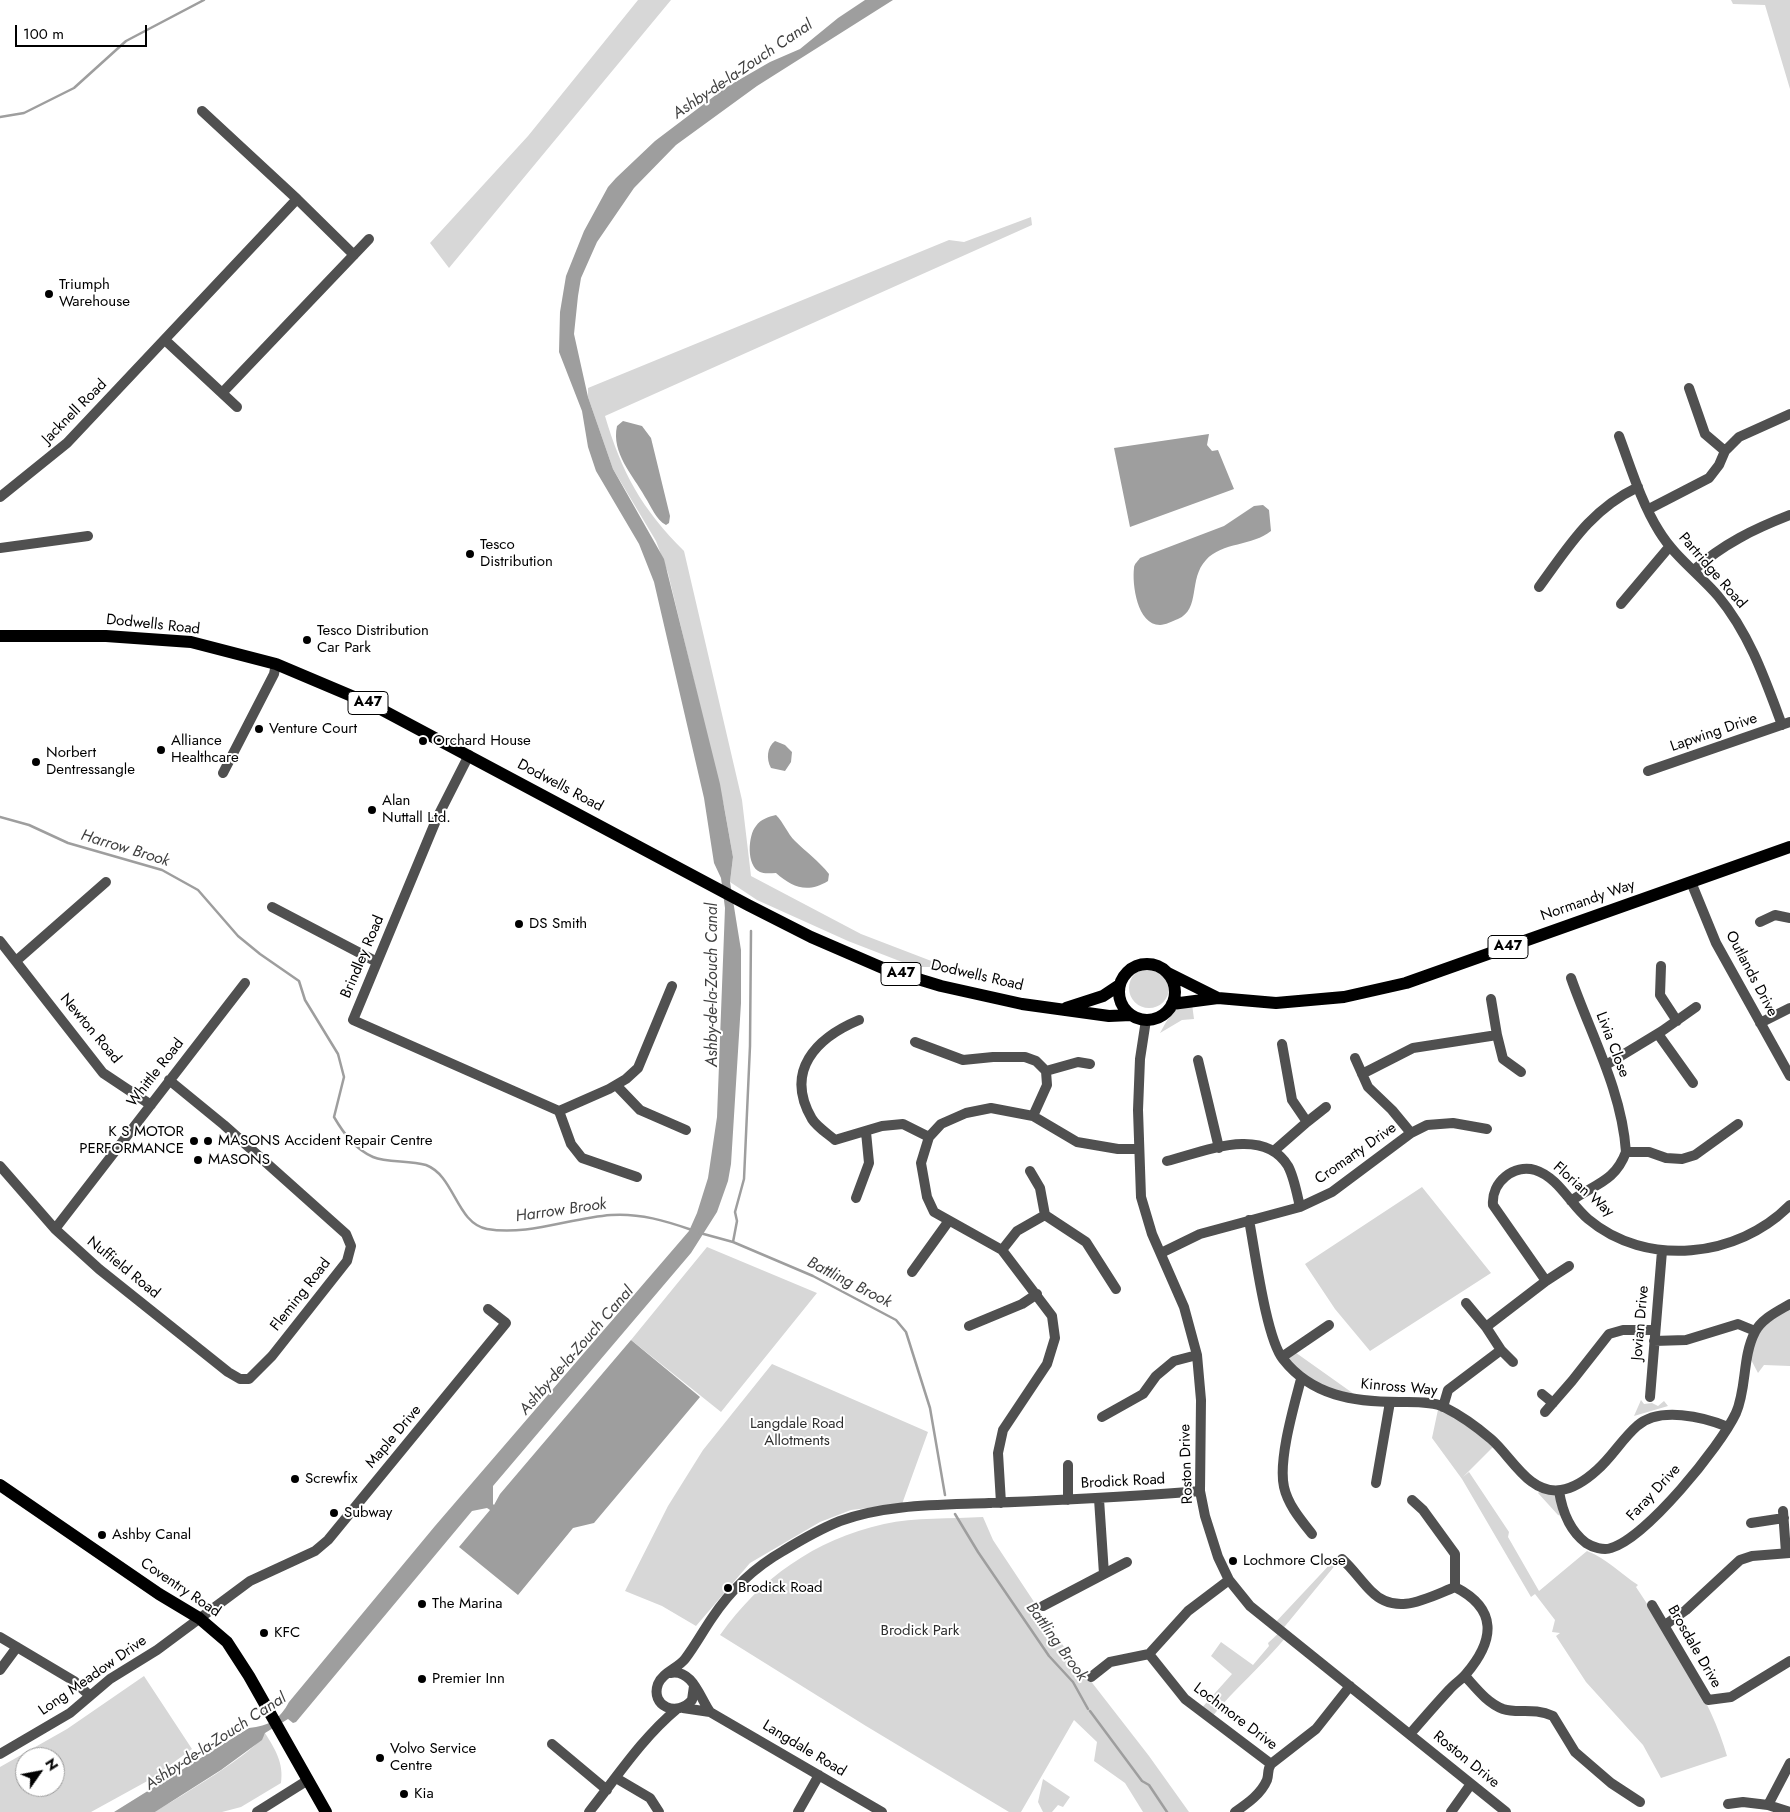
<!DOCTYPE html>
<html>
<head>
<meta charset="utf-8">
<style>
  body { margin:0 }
  #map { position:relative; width:1790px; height:1812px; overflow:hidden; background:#fff; font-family:Jost,sans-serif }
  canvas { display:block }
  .north { position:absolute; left:15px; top:1747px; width:50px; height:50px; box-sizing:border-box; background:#fff; border:1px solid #999; border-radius:50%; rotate:57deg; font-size:14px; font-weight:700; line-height:20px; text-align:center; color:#000 }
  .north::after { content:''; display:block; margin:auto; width:18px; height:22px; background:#000; clip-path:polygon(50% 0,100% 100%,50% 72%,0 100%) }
  .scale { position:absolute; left:15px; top:25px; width:132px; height:22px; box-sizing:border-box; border:2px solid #000; border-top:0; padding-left:6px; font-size:15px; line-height:18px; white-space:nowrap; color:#000; -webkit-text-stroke:4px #fff; paint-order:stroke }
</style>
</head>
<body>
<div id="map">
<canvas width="1790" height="1812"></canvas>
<div class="north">N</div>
<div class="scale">100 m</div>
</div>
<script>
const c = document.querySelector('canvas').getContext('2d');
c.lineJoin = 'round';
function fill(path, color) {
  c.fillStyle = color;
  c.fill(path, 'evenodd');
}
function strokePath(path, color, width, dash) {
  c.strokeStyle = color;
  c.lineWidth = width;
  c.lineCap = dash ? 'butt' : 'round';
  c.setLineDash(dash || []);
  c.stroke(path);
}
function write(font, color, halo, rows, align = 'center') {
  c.font = font + ' Jost,sans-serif';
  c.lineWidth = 4;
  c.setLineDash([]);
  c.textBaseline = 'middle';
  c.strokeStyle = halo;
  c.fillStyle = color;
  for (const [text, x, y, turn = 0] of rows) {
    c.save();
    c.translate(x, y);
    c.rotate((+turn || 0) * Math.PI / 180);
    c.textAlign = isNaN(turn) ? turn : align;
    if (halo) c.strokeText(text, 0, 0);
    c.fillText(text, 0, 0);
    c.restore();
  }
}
const green = new Path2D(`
  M 638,0 L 671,0 L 449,268 L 430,243 L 528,136 Z
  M 1731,0 L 1790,0 L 1790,89 L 1765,5 L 1733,4 Z
  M 1031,217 L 1032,225 L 605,416 C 622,473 641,508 684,551 L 742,800 L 751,876 L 861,934 L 947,967 L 915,967 L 848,941 L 757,900 L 730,882 L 733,857 L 724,806 L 668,573 L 656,541 L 613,469 L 588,397 L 588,388 L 949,240 L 964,242 Z
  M1129 988a20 20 0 1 1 40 0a20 20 0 1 1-40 0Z
  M 1192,1004 L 1194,1019 L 1182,1020 L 1160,1033 C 1170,1016 1172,1008 1192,1004 Z
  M 1422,1187 L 1491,1273 L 1370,1351 L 1335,1309 L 1305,1264 Z
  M 707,1247 L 817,1293 L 721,1412 L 631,1340 Z
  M 1790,1305 L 1790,1366 L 1764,1365 L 1758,1373 L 1748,1354 L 1755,1331 Z
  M 1292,1350 L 1361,1399 L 1322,1391 L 1284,1356 Z
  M 772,1364 L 928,1432 L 902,1504 L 851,1510 L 820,1522 L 750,1563 L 696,1626 L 662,1606 L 625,1591 L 668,1506 L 703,1450 Z
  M 1641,1400 L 1644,1404 L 1652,1403 L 1658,1406 L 1664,1401 L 1668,1406 L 1634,1416 Z
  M 1439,1405 L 1496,1444 L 1463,1477 L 1469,1472 L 1509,1532 L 1508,1537 L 1539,1591 L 1587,1551 C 1606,1558 1621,1574 1638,1585 L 1636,1587 C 1668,1636 1712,1700 1727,1756 L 1661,1778 L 1643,1745 L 1586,1682 L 1556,1636 L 1560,1633 L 1552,1632 L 1555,1620 L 1535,1594 L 1531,1597 L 1462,1479 L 1432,1438 Z
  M 1543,1488 L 1559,1491 L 1566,1517 L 1558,1515 L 1538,1493 Z
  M 983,1517 L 993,1540 L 1062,1644 L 1149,1756 L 1189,1812 L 1143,1812 L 1125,1783 L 1094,1761 L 1097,1742 L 1074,1720 L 1021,1812 L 1009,1812 L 866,1726 L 720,1635 C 761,1578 814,1540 884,1524 C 915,1517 951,1519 983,1517 Z
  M 1334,1560 L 1337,1563 L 1281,1631 L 1287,1636 C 1263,1665 1235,1688 1211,1718 L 1199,1711 L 1232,1674 L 1211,1656 L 1221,1642 L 1253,1665 L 1269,1646 L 1268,1643 L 1281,1631 L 1273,1625 Z
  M 144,1676 L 192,1749 L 151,1779 L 91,1812 L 0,1812 L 0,1767 L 67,1729 ZM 25,1757 L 55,1757 L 55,1787 L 25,1787 Z
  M 265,1733 C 275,1749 284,1763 281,1783 L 241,1807 L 222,1812 L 155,1812 C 177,1798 257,1752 265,1733 Z
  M 1043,1779 L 1070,1797 L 1063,1807 L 1058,1805 L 1052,1812 L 1043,1812 L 1038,1802 Z`);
const water = new Path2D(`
  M 865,0 L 893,0 L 757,86 L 676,145 L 634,188 L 597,242 L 581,278 L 578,296 L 574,334 L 588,397 L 613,469 L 664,559 L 720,784 L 733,857 L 730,882 L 741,950 L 741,1003 L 731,1164 L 728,1181 L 717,1212 L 691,1253 L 493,1486 L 493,1504 L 494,1505 L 500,1494 L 631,1340 L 700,1397 L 594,1523 L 573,1528 L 518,1595 L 459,1547 L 490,1510 L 487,1508 L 472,1511 L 296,1722 L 293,1723 L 288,1719 L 265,1733 L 262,1740 L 221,1770 L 155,1812 L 114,1812 L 249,1728 C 269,1726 280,1719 289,1702 L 435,1526 L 689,1231 L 697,1213 L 708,1178 L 717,1117 L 725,908 L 721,878 L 714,863 L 704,798 L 654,582 L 639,544 L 596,471 L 588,447 L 582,411 L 559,352 L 560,312 L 566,276 L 584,231 L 608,187 L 616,178 L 655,141 L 725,88 L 770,62 L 800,49 L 838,18 Z
  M 623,421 L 642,426 L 651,438 L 670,516 L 669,523 L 666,525 C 656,520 651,506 645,497 C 633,475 611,453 617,426 Z
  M 1209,434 L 1207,445 L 1212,451 L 1218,450 L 1234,489 L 1130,527 L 1114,448 Z
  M 1263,505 L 1269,510 L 1271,531 C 1253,546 1222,542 1206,560 C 1188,579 1201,609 1178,619 C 1173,621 1165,625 1160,625 C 1137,625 1132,584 1134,568 C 1134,564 1138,561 1140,558 L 1224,526 L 1254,506 Z
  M 775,741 L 785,745 L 792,752 L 791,762 L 785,771 L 771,768 C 766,759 767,747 775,741 Z
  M 776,815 C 784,823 787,833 795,841 C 806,852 819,861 829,874 L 828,881 C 807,894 792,887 776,873 C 771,873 764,874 760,872 C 746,866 748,835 756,826 C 761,819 768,817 776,815 Z`);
const stream = new Path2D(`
  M 0,117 L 24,113 L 74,88 L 126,41 L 204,0
  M 0,817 L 29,825 L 68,843 L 162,870 L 198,890 L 238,936 L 260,954 L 299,981 L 305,1000 L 338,1054 L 344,1077 L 334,1117 C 344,1134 355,1149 373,1157 C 387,1163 409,1160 426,1165 C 455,1176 456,1223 487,1229 C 528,1236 570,1218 611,1215 C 640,1213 666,1221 692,1230
  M 700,1233 L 733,1242 L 813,1276 L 896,1320 L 906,1332 L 930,1408 L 945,1495
  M 733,1242 L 737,1221 L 735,1212 L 744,1179 L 750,1046 L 751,931
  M 955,1514 L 978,1552 L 1049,1656 L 1073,1682 L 1088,1709
  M 1090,1711 L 1142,1781 L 1149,1785 L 1167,1812`);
const minor = new Path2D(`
  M 202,111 L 297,199 L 354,255
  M 165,340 L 237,407
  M 1689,388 L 1705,434 L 1725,451
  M 223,392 L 369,239
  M 1619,436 C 1631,468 1641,502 1659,531 C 1674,556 1699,574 1718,596 C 1749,633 1765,679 1782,725
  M 0,497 L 67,443 L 297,199
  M 1649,509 L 1709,478 L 1719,465 L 1725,451 L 1739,437 L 1790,414
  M 0,548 L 88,536
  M 1694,570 C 1723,544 1754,529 1790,515
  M 1539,587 C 1569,546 1590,510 1638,487
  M 1621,604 L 1670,546
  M 469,755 L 437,818 L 353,1020 L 559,1111 L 609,1089 L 626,1079 L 638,1068 L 672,986
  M 1648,771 L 1790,722
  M 223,773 L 274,674 L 276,664
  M 1691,882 L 1716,943 L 1790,1076
  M 272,907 L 377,962
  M 1760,922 L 1775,915 L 1790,918
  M 0,941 L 103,1073 L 151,1105
  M 16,961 L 106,882
  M 1661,966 L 1660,995 L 1677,1021
  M 1571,978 C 1591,1035 1622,1091 1626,1152
  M 1491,999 L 1497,1035
  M 859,1020 C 816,1038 784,1071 812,1119 C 817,1127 828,1134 835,1140 L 882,1126 L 903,1124 L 929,1137
  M 1146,1020 L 1140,1059 L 1138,1110 L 1141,1197 L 1152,1234 L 1184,1307 L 1197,1355 L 1201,1400 L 1200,1491 L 1205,1516 L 1218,1557 L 1229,1580 L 1250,1606 L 1506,1812
  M 1760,1023 L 1790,1008
  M 1658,1034 L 1693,1083
  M 915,1042 L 963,1060 L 993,1057 L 1025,1057 L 1036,1061 L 1046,1071 L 1047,1085 L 1033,1116
  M 1355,1058 L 1368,1087 L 1392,1110 L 1411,1133
  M 1198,1060 L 1219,1148
  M 1606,1065 L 1662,1031 L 1696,1007
  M 1046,1071 L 1078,1062 L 1090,1064
  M 1362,1074 L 1413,1048 L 1497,1035 L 1503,1059 L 1521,1072
  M 616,1085 L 640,1110 L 686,1130
  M 559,1111 L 571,1144 L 582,1158 L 637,1177
  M 1307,1122 L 1326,1107
  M 1275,1150 L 1307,1122 L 1292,1100 L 1282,1044
  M 1167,1161 C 1203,1152 1263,1125 1288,1166 C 1294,1177 1297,1194 1300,1207
  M 0,1166 L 55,1229 L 99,1269 L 228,1372 L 240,1379 L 249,1379 L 272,1356 L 347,1261 L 351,1246 L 346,1234 L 224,1125 L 169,1080
  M 1030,1171 L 1040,1188 L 1045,1215
  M 856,1198 L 869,1163 L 866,1132
  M 1571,1201 C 1594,1184 1615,1182 1626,1152 L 1649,1152 L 1666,1158 L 1682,1159 L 1695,1155 L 1738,1124
  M 1249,1220 C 1255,1251 1266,1338 1283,1359 C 1312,1396 1354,1402 1399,1402 C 1412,1402 1432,1401 1444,1407 C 1460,1415 1477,1427 1491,1439 C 1511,1456 1529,1495 1561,1490 C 1575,1488 1586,1480 1597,1470 C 1612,1457 1622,1439 1637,1426 C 1659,1406 1704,1417 1728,1427
  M 55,1229 L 245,983
  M 1002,1250 L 1017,1231 L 1045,1215 L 1086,1242 L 1116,1289
  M 1161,1253 L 1200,1234 L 1300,1207 L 1332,1192 L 1411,1133 L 1427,1125 L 1453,1123 L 1487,1129
  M 912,1272 L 948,1222
  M 1546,1281 L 1569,1266
  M 1466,1303 L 1486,1327
  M 969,1326 L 1022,1304 L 1037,1294
  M 1654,1341 L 1686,1340 L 1738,1324 L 1755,1331
  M 1501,1350 L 1513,1362
  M 1282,1357 L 1329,1325
  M 1301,1379 C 1294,1406 1278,1460 1284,1487 C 1288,1505 1301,1520 1312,1534
  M 1542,1394 L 1553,1403
  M 1650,1397 L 1662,1251
  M 1443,1407 L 1448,1390 L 1501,1350 L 1486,1327 L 1546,1281 L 1493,1205 C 1491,1182 1514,1164 1535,1170 C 1558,1177 1571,1205 1588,1219 C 1646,1268 1738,1258 1790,1205
  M 1545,1412 L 1572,1381 L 1609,1334 L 1623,1330 L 1654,1330
  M 1102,1417 L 1143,1394 L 1156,1376 L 1174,1361 L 1197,1355
  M 1376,1483 L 1390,1402
  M 1559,1491 C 1562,1510 1570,1531 1586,1543 C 1592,1547 1604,1551 1611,1548 C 1646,1538 1720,1447 1736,1413 C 1747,1388 1742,1357 1755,1332 C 1761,1319 1778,1311 1790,1304
  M 1068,1500 L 1068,1465
  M 1001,1503 L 998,1453 L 1003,1430 L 1047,1364 L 1055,1338 L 1052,1316 L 1002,1250 L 934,1212 L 927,1197 L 921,1163 L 929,1137 L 941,1124 L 966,1113 L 991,1108 L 1033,1116 L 1077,1142 L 1118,1149 L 1138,1149
  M 1783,1511 L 1786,1553
  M 1751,1523 L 1784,1518
  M 1342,1559 C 1353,1569 1361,1581 1371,1591 C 1396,1617 1427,1598 1455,1587
  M 1104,1574 L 1127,1562
  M 1652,1605 L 1708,1700 L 1731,1697 L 1790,1661
  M 1043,1606 L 1104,1574 L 1099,1499
  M 1665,1625 L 1686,1610 L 1740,1560 L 1752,1556 L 1790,1553
  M 0,1637 L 74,1681 L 89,1695
  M 1149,1654 L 1185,1699 L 1271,1764 L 1316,1729 L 1350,1686
  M 0,1670 L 17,1647
  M 670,1673 C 692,1668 700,1698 710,1712
  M 1465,1676 C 1476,1688 1487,1703 1503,1709 C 1518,1714 1533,1707 1553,1716 L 1575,1752 L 1611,1783 L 1640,1802
  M 1091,1677 L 1110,1662 L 1149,1654 L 1188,1611 L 1229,1580
  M 694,1686 L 692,1700 C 677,1718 650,1706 658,1684 C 662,1673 678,1668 685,1659 C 695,1646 703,1631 712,1618 C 730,1591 755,1567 783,1551 C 801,1540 820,1529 840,1521 C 886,1504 940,1505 989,1503 C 1059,1500 1130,1497 1200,1491
  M 683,1708 L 710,1712 L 882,1812
  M 1410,1734 C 1423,1719 1436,1704 1449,1690 C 1454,1684 1461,1680 1466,1674 C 1495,1640 1498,1609 1455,1587 L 1455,1554 L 1423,1510 L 1412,1500
  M 552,1744 L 607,1790
  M 0,1754 L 70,1713 L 110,1679 L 157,1650 L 250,1581 L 315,1551 L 328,1540 L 506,1323 L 488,1309
  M 616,1778 L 650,1798 L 659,1812
  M 1728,1804 L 1743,1802 L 1768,1805
  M 257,1812 L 308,1780
  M 589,1812 C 617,1777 642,1738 677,1709
  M 798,1812 L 819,1775
  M 1235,1812 C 1248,1803 1261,1794 1267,1780 C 1269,1774 1267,1770 1271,1764
  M 1451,1812 L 1471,1784
  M 1790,1812 L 1768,1805 L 1790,1763`);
const major = new Path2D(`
  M 0,636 L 106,636 L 191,642 L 276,664 L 373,705 L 748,905 L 811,937 L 885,969 L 941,986 L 1022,1004 L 1109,1016 L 1131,1015
  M1119 992a28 28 0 1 1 56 0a28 28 0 1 1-56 0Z
  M 1168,973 L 1218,998
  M 1172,1004 L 1218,998 L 1276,1003 L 1344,997 L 1406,983 L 1790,847
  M 1066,1008 L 1103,996 L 1118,986
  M 0,1485 L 159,1594 L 199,1618 L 227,1642 L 249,1676 L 326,1812`);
const markers = [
  [49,294,5,"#000"],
  [470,554,5,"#000"],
  [307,640,5,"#000"],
  [259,729,5,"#000"],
  [423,741,5,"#000"],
  [161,750,5,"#000"],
  [36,762,5,"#000"],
  [372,810,5,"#000"],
  [519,924,5,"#000"],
  [194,1141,5,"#000"],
  [208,1141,5,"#000"],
  [198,1160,5,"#000"],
  [295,1479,5,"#000"],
  [334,1513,5,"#000"],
  [102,1535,5,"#000"],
  [1233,1561,5,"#000"],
  [728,1588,5,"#000"],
  [422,1604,5,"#000"],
  [264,1633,5,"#000"],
  [422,1679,5,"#000"],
  [380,1758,5,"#000"],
  [404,1794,5,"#000"]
];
const shields = [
  [368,703,40],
  [1508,947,40],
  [901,974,40]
];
const shieldNames = [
  ["A47",368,703],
  ["A47",1508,947],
  ["A47",901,974]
];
const poiNames = [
  ["Triumph",59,285],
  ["Warehouse",59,302],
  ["Tesco",480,545],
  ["Distribution",480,562],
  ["Tesco Distribution",317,631],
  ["Car Park",317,648],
  ["Venture Court",269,729],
  ["Alliance",171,741],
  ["Healthcare",171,758],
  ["Orchard House",433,741],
  ["Norbert",46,753],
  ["Dentressangle",46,770],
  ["Alan",382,801],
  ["Nuttall Ltd.",382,818],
  ["DS Smith",529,924],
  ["K S MOTOR",184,1132,"right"],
  ["PERFORMANCE",184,1149,"right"],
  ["MASONS Accident Repair Centre",218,1141],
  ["MASONS",208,1160],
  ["Screwfix",305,1479],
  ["Subway",344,1513],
  ["Ashby Canal",112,1535],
  ["Lochmore Close",1243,1561],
  ["Brodick Road",738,1588],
  ["The Marina",432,1604],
  ["KFC",274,1633],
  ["Premier Inn",432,1679],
  ["Volvo Service",390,1749],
  ["Centre",390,1766],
  ["Kia",414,1794]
];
const streetNames = [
  ["Jacknell Road",75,412,-45],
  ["Partridge Road",1712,571,49],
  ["Dodwells Road",153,625,6],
  ["Lapwing Drive",1714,733,-19],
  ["Dodwells Road",560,786,28],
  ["Normandy Way",1588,901,-19],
  ["Brindley Road",363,957,-67],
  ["Outlands Drive",1751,974,62],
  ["Dodwells Road",977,976,13],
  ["Newton Road",90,1029,50],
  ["Livia Close",1612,1045,69],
  ["Whittle Road",156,1073,-52],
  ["Cromarty Drive",1356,1154,-35],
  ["Florian Way",1583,1190,41],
  ["Nuffield Road",123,1268,39],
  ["Fleming Road",301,1295,-52],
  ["Jovian Drive",1641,1323,-85],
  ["Kinross Way",1399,1388,5],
  ["Maple Drive",394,1437,-50],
  ["Roston Drive",1187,1464,-92],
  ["Brodick Road",1123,1482,-3],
  ["Faray Drive",1654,1493,-47],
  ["Coventry Road",180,1588,34],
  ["Brosdale Drive",1694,1647,60],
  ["Long Meadow Drive",93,1676,-35],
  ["Lochmore Drive",1235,1717,37],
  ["Langdale Road",804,1749,31],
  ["Roston Drive",1466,1760,39]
];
const parkNames = [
  ["Langdale Road",797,1424],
  ["Allotments",797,1441],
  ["Brodick Park",920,1631]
];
const waterNames = [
  ["Ashby-de-la-Zouch Canal",743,70,-34],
  ["Harrow Brook",125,849,17],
  ["Ashby-de-la-Zouch Canal",713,985,-90],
  ["Harrow Brook",561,1211,-8],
  ["Battling Brook",849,1283,27],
  ["Ashby-de-la-Zouch Canal",577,1351,-49],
  ["Battling Brook",1056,1642,54],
  ["Ashby-de-la-Zouch Canal",216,1742,-33]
];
fill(green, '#d7d7d7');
fill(water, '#9e9e9e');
strokePath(stream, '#9e9e9e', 2.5);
strokePath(minor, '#505050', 10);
strokePath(major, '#000', 12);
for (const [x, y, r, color] of markers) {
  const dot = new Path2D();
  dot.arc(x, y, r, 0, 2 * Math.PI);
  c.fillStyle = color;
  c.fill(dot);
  strokePath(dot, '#fff', 2);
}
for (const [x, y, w] of shields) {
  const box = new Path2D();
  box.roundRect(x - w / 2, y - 11.5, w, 23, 4);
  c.fillStyle = '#fff';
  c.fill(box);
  strokePath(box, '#000', 1);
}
write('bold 14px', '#000', null, shieldNames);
write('15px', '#000', '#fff', poiNames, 'left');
write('15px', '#000', '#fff', streetNames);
write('15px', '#2e2e2e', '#fff', parkNames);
write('italic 16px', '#3f3f3f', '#fff', waterNames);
</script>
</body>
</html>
